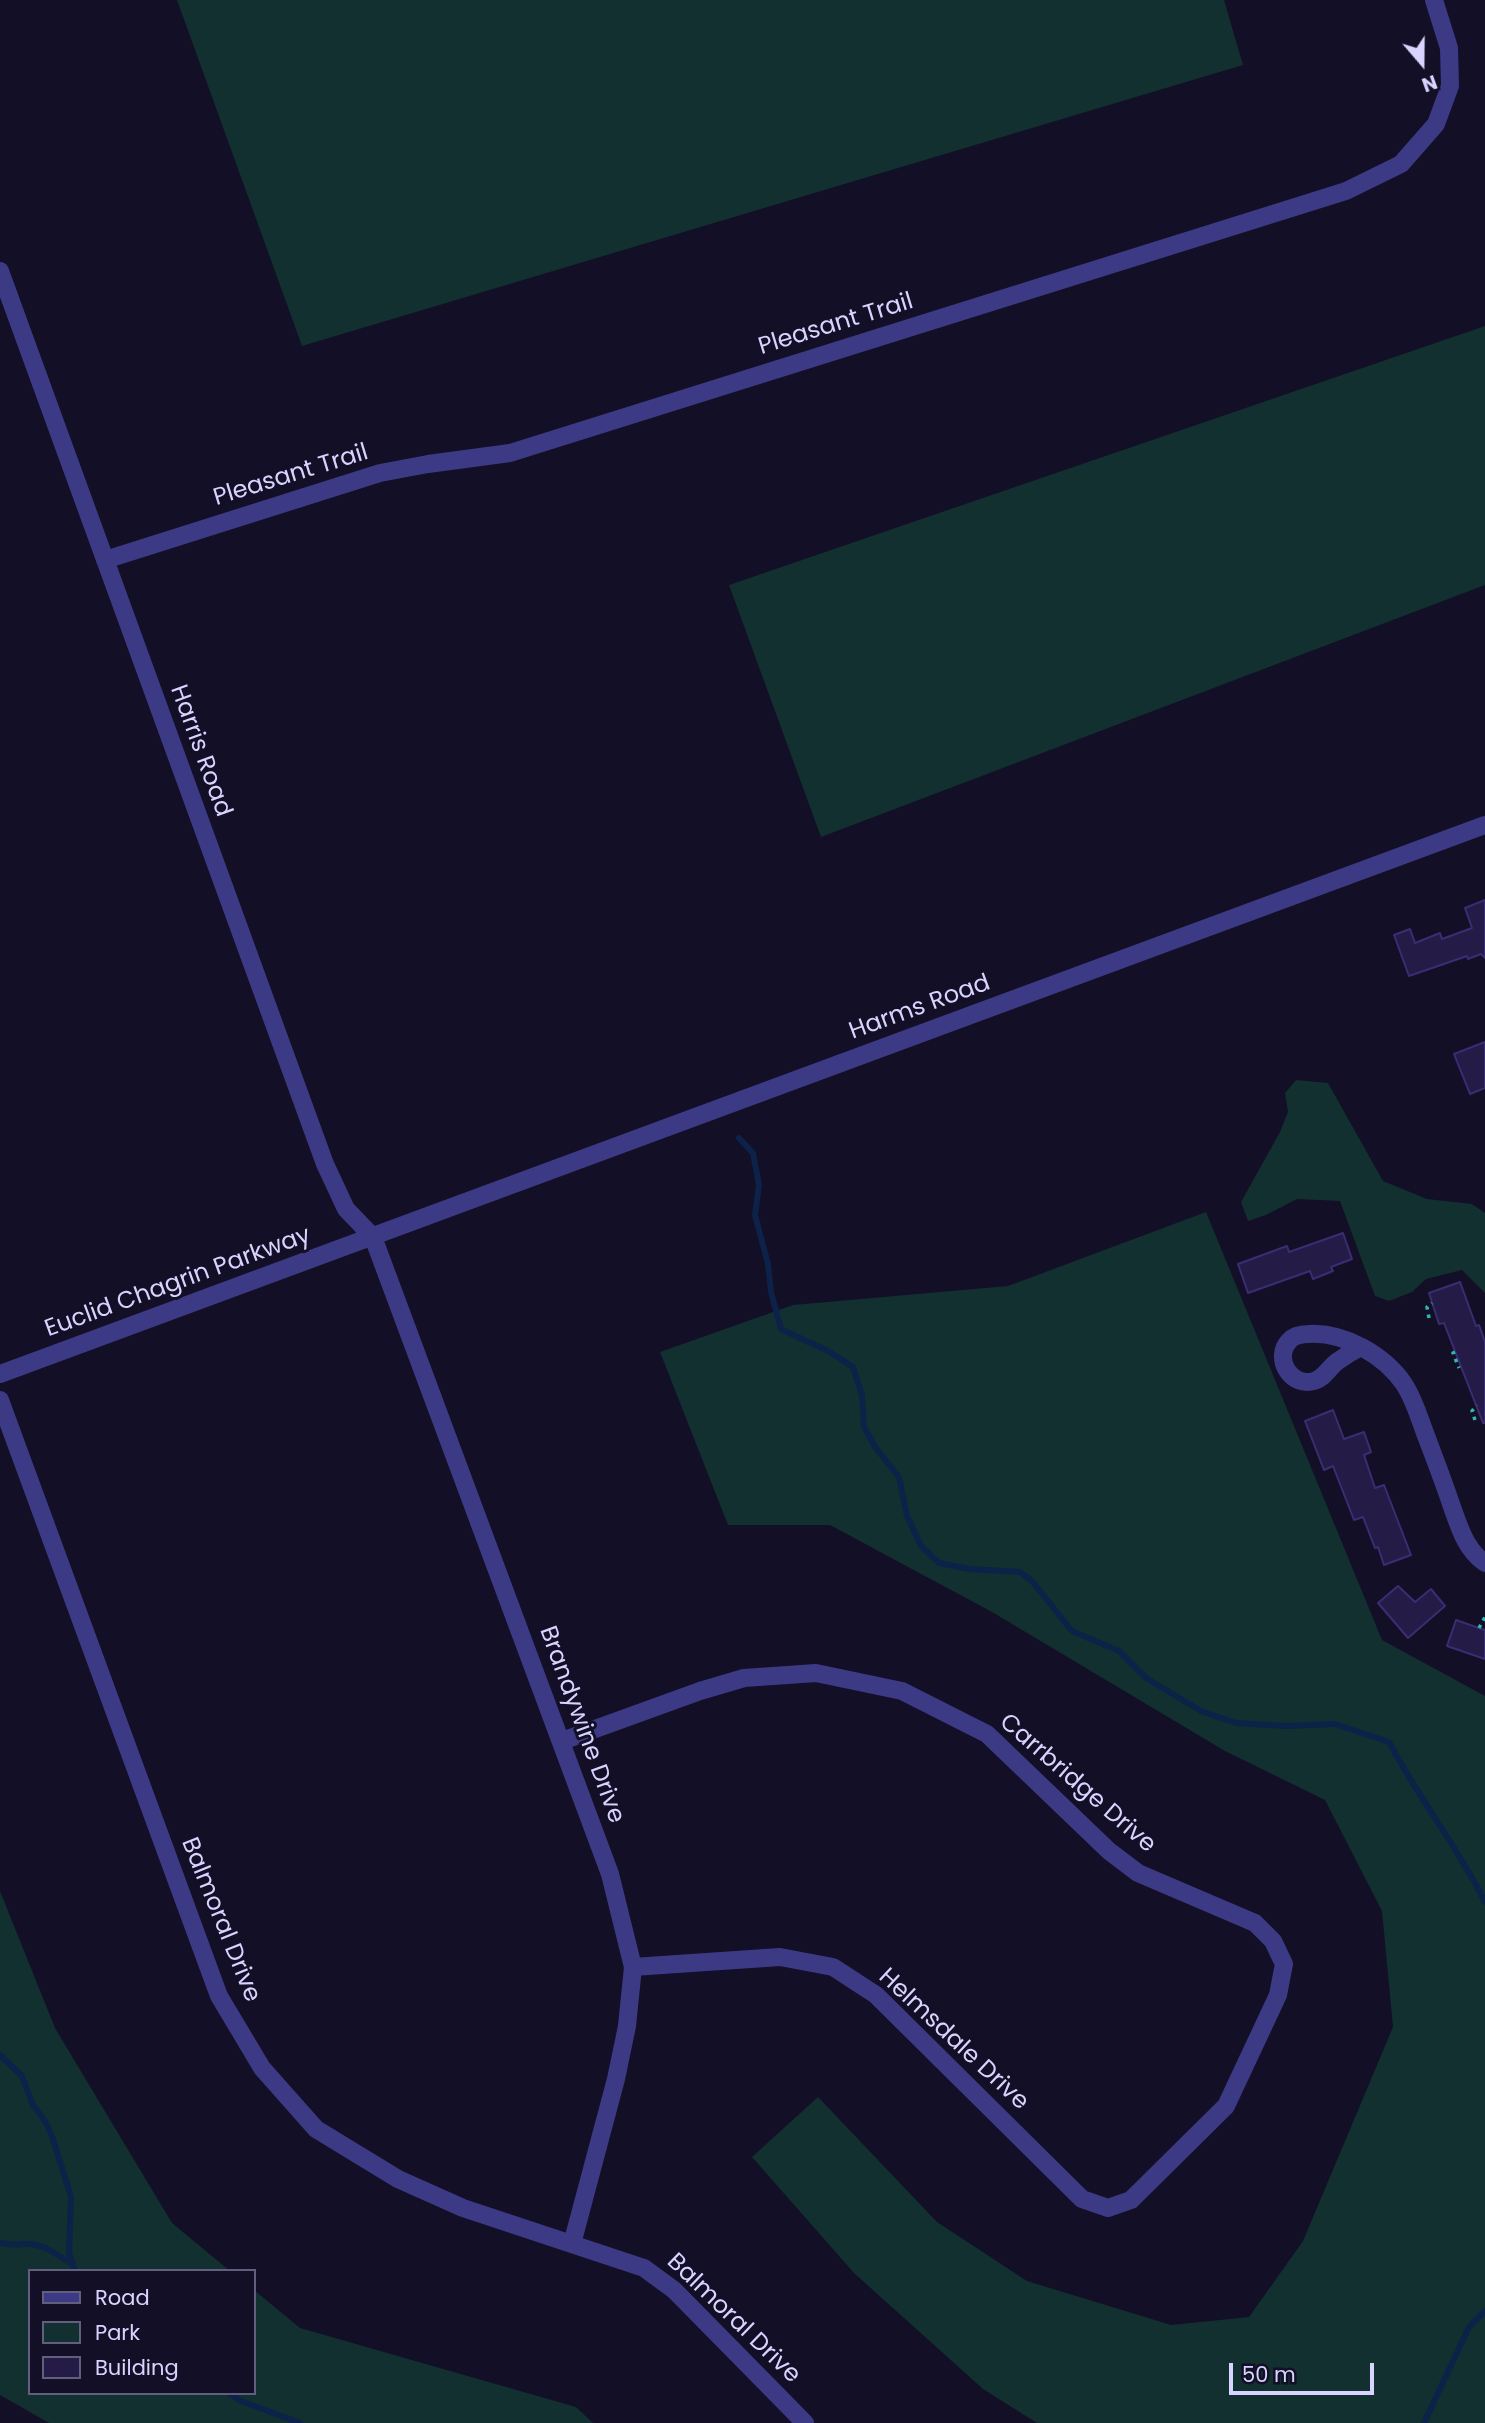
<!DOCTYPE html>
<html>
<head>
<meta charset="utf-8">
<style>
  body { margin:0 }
  #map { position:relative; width:1485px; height:2423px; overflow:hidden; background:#130f26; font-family:Poppins,sans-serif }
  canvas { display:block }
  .legend { position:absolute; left:28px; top:2269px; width:228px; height:126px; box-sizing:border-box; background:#130f26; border:2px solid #625e7d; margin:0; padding:9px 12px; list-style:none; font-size:21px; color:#d9d4ff }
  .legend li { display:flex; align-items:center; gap:14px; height:35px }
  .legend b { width:35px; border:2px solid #625e7d }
  .north { position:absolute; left:1387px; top:28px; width:70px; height:70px; -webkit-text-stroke:5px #130f26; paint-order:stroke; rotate:160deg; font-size:19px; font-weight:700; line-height:28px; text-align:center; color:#d9d4ff }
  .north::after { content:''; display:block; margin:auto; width:24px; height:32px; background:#d9d4ff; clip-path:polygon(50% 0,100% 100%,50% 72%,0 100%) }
  .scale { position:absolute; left:1229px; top:2363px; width:145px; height:32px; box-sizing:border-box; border:4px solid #d9d4ff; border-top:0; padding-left:9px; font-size:21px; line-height:24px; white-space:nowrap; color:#d9d4ff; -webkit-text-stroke:5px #130f26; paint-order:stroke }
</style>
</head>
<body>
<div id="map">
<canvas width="1485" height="2423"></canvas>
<ul class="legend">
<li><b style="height:9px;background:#3d3a85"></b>Road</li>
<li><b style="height:19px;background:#12302f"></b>Park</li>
<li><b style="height:19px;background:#241b47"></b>Building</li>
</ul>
<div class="north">N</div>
<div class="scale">50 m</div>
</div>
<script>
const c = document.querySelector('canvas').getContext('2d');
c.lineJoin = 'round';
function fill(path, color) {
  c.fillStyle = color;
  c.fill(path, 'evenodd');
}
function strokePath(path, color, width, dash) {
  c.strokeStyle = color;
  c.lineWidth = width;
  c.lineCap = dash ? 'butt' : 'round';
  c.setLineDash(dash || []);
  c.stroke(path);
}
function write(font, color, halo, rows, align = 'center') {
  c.font = font + ' Poppins,sans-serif';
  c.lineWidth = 6;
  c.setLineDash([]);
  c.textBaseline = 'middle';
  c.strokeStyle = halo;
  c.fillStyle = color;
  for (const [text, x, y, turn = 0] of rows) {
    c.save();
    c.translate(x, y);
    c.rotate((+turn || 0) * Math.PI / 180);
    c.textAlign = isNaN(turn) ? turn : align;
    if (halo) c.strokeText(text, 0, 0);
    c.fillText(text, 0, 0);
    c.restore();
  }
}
const green = new Path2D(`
  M 177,0 L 1224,0 L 1243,65 L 302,346 Z
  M 1485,326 L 1485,585 L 821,837 L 729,585 Z
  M 1296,1080 L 1328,1083 L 1383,1181 L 1427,1199 L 1472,1204 L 1485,1213 L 1485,1293 L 1462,1270 L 1426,1279 L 1412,1292 L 1389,1301 L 1375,1296 L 1340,1201 L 1297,1199 L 1266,1215 L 1248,1221 L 1241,1202 L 1280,1132 L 1288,1112 L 1285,1093 Z
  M 1206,1212 L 1382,1640 L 1485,1696 L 1485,2423 L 1037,2423 L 983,2389 L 854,2273 L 752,2157 L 818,2097 L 937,2222 L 1027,2281 L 1171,2325 L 1249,2317 L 1303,2241 L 1393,2027 L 1382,1911 L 1325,1800 L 1225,1751 L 992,1612 L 830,1525 L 728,1525 L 660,1352 L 793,1305 L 1008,1286 Z
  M 0,1891 L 55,2028 L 172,2223 L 230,2271 L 30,2271 L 30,2393 L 254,2393 L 254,2290 L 300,2328 L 576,2407 L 593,2423 L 49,2423 L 0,2395 Z`);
const stream = new Path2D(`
  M 739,1138 L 753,1153 L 759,1185 L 755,1215 L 768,1264 L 771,1292 L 781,1329 L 830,1352 L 853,1367 L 862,1395 L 864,1427 L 875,1447 L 899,1477 L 907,1516 L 921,1546 L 939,1563 L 969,1569 L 1020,1572 L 1032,1581 L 1072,1631 L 1119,1651 L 1146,1678 L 1201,1711 L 1236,1723 L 1286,1726 L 1335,1724 L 1389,1742 C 1418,1797 1457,1846 1485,1902
  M 0,2055 L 22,2076 L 33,2105 L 45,2121 L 52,2136 L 71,2197 L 69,2253 L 75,2271
  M 0,2243 C 14,2247 23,2242 36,2245 C 49,2247 61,2258 73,2264
  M 229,2393 L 241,2401 L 300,2423
  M 1424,2423 L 1469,2327 L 1485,2311`);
const building = new Path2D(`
  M 1485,900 L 1485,958 L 1481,954 L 1468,959 L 1467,956 L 1409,976 L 1394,935 L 1410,929 L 1415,943 L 1440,933 L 1442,939 L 1472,928 L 1465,908 Z
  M 1485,1042 L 1485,1088 L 1470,1094 L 1454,1054 Z
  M 1343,1233 L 1352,1259 L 1331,1267 L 1333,1271 L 1313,1279 L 1310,1271 L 1248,1293 L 1238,1264 L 1287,1246 L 1289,1252 Z
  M 1460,1282 L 1476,1326 L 1479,1325 L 1485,1342 L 1485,1423 L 1483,1423 L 1444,1323 L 1439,1324 L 1429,1293 Z
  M 1333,1410 L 1344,1439 L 1364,1432 L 1371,1452 L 1364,1455 L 1375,1488 L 1384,1485 L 1411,1555 L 1384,1565 L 1378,1547 L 1375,1548 L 1363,1517 L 1354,1520 L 1333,1466 L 1324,1470 L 1305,1421 Z
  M 1398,1586 L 1415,1602 L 1431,1589 L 1445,1606 L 1408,1638 L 1378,1603 Z
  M 1456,1620 L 1485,1630 L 1485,1659 L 1447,1646 Z`);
const path = new Path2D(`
  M 1429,1318 L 1427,1307 L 1432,1303
  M 1455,1352 L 1453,1353 L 1459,1368
  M 1475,1420 L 1472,1411 L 1477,1405
  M 1479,1628 L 1485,1617`);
const minor = new Path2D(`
  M 0,271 L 325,1164 L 346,1209 L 373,1237 L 610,1874 L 633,1967 L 627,2026 L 616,2079 L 572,2244
  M 105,560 L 380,473 L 428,464 L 510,453 L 1346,191 L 1401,164 L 1436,124 L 1450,86 L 1449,48 L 1434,0
  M 1361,1347 C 1353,1351 1345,1356 1338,1361 C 1329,1367 1325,1378 1314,1381 C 1291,1388 1273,1358 1289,1341 C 1294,1335 1301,1334 1309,1334 C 1345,1332 1385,1356 1404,1384 C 1414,1399 1419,1417 1425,1433 C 1434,1457 1443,1480 1451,1504 C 1459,1526 1465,1549 1485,1563
  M 0,1374 L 1485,825
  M 0,1400 L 219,1996 L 262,2068 L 316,2129 L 398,2179 L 463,2208 L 644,2268 L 674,2290 L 805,2423
  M 562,1741 L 700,1691 L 744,1678 L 816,1673 L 902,1691 L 987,1734 L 1109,1851 L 1138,1873 L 1255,1923 L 1273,1941 L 1284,1964 L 1278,1995 L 1226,2106 L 1131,2200 L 1108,2208 L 1082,2199 L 876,1995 L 833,1967 L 780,1957 L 633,1967`);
const streetNames = [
  ["Pleasant Trail",836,325,-17],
  ["Pleasant Trail",291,476,-17],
  ["Harris Road",200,751,70],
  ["Harms Road",920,1008,-20],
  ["Euclid Chagrin Parkway",178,1283,-20],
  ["Brandywine Drive",581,1725,70],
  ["Carrbridge Drive",1077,1784,41],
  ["Balmoral Drive",220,1920,68],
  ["Helmsdale Drive",953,2040,43],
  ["Balmoral Drive",733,2319,44]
];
fill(green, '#12302f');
strokePath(stream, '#0c2248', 6);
fill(building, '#241b47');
strokePath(building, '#3b2d73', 2);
strokePath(path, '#2fb8b0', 3.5, [3.5, 5]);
strokePath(minor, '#3d3a85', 18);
write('24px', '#d9d4ff', '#130f26', streetNames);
</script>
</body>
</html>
